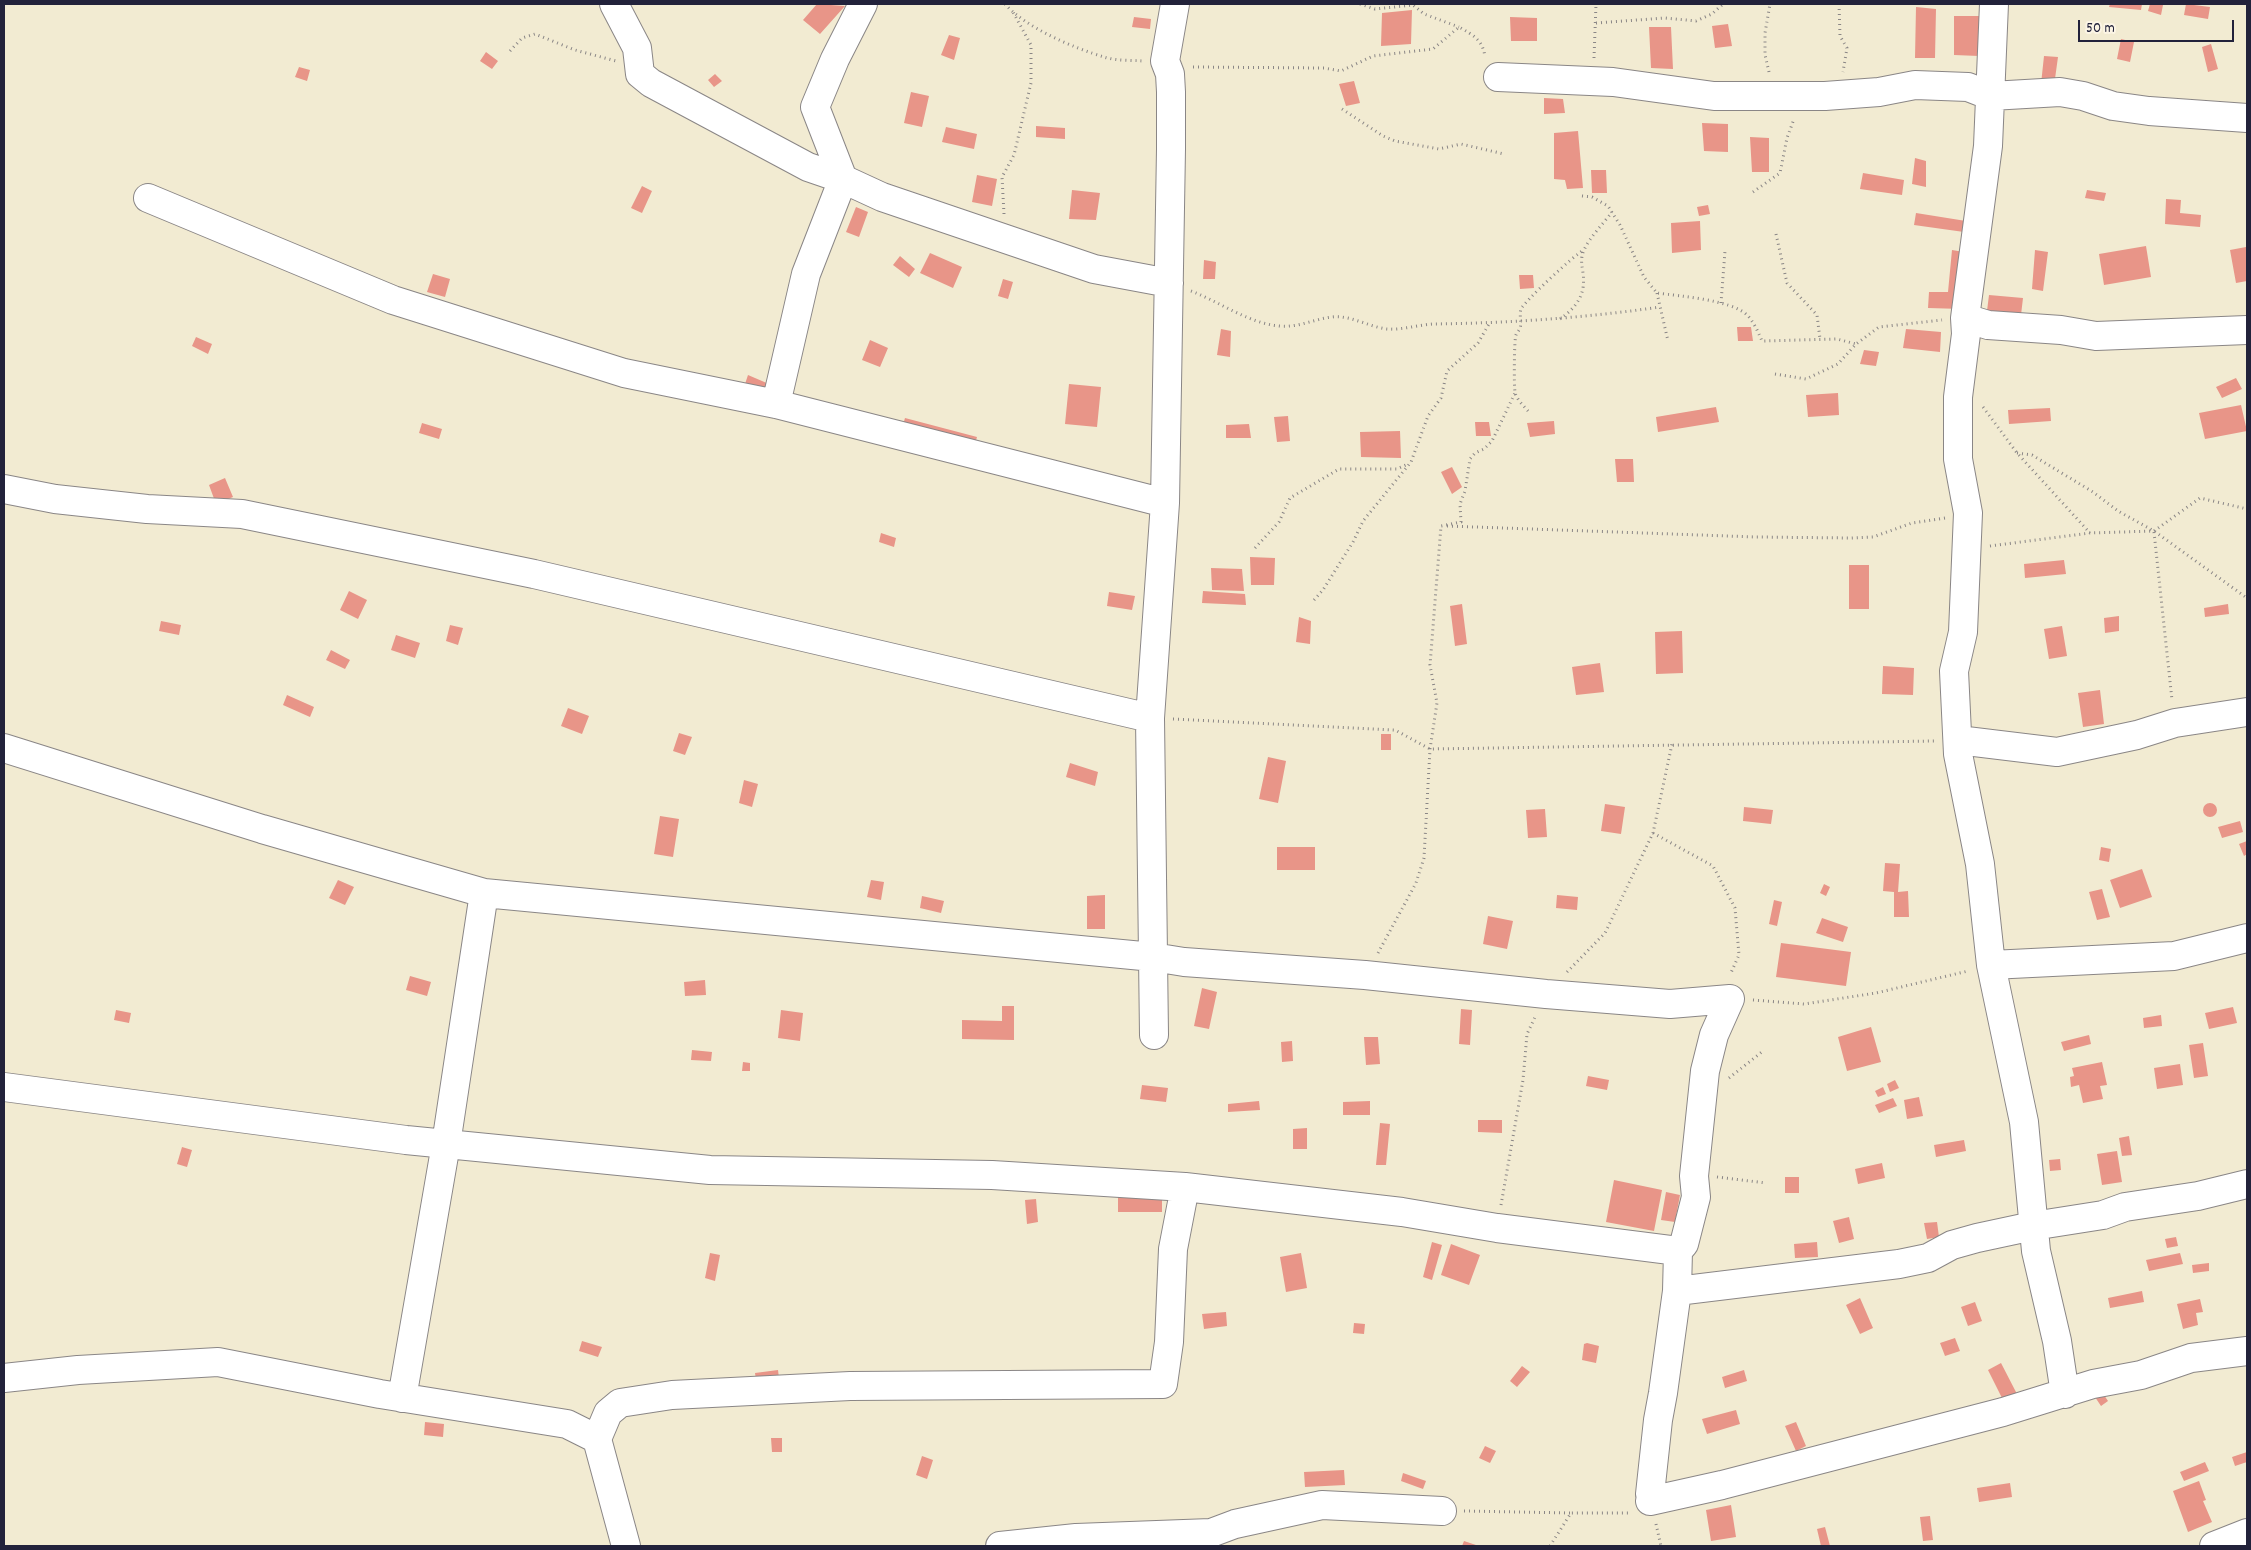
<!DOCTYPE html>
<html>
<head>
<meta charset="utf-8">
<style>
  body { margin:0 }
  #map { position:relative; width:2251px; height:1550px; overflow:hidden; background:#f2ebd2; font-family:Dekko,sans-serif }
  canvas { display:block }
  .frame { position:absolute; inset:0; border:5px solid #22223b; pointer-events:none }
  .scale { position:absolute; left:2078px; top:20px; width:156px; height:22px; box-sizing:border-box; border:2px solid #22223b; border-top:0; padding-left:6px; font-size:15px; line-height:18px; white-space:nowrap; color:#22223b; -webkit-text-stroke:4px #fcf5e5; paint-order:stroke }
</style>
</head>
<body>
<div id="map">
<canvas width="2251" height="1550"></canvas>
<div class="frame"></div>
<div class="scale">50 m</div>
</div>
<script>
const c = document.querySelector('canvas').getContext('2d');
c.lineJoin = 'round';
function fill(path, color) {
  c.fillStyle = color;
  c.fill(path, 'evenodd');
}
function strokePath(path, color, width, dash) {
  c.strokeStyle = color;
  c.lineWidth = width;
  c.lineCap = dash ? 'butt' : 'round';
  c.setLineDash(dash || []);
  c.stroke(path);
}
const building = new Path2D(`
  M 817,4 L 845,6 L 820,34 L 803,20 Z
  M 2110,4 L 2142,4 L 2141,10 L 2109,7 Z
  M 2150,4 L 2163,5 L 2161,15 L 2148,11 Z
  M 2186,4 L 2210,7 L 2208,19 L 2184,15 Z
  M 1916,7 L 1936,9 L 1935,58 L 1915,58 Z
  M 1412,10 L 1411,44 L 1381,46 L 1382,13 Z
  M 1954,16 L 1979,16 L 1979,56 L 1954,55 Z
  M 1134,17 L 1151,19 L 1150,29 L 1132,27 Z
  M 1510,17 L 1537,18 L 1537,41 L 1511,41 Z
  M 1728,24 L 1732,46 L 1715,48 L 1712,26 Z
  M 1649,27 L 1671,27 L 1673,69 L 1651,68 Z
  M 949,35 L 960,38 L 954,60 L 941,55 Z
  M 2121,39 L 2134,42 L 2130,62 L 2117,59 Z
  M 2211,44 L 2218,69 L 2208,72 L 2202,47 Z
  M 486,52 L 498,61 L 492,69 L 480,61 Z
  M 2044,56 L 2058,57 L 2054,86 L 2041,84 Z
  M 299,67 L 310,70 L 307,81 L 295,77 Z
  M 715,74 L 722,81 L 714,87 L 708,80 Z
  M 1354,81 L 1360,103 L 1346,106 L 1339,84 Z
  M 911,92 L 929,96 L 922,127 L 904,123 Z
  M 1544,98 L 1563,99 L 1565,113 L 1544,114 Z
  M 1702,123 L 1728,124 L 1728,152 L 1704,151 Z
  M 1036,126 L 1065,128 L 1065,139 L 1036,137 Z
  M 946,127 L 977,134 L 974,149 L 942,142 Z
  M 1578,131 L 1583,188 L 1567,189 L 1565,180 L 1554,179 L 1554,133 Z
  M 1750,137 L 1769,138 L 1769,172 L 1752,172 Z
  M 1915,158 L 1926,161 L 1926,187 L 1912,184 Z
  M 1591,170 L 1606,170 L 1607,193 L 1592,193 Z
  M 1863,173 L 1904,180 L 1902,195 L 1860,189 Z
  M 977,175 L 997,179 L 992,206 L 972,202 Z
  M 642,186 L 652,191 L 642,213 L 631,208 Z
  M 1072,190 L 1100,193 L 1096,220 L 1069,219 Z
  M 2087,190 L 2106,193 L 2104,201 L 2085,198 Z
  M 2166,199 L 2181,200 L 2180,213 L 2201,215 L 2200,227 L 2165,224 Z
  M 1708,205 L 1710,214 L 1699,216 L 1697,207 Z
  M 856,207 L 868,212 L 859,237 L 846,232 Z
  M 1916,213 L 1966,221 L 1964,232 L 1914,225 Z
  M 1700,221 L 1701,250 L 1672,253 L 1671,223 Z
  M 2146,246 L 2151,277 L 2104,285 L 2099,254 Z
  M 2246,247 L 2247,281 L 2236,283 L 2230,250 Z
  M 1952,250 L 1970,253 L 1962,309 L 1928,308 L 1929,292 L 1948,292 Z
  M 2035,250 L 2048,252 L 2043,291 L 2032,289 Z
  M 930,253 L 962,267 L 953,288 L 920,273 Z
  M 900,256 L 915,269 L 909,277 L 893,265 Z
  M 1204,260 L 1216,262 L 1215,279 L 1203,279 Z
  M 433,274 L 450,279 L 445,297 L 427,292 Z
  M 1519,275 L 1533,275 L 1534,288 L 1520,289 Z
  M 1003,279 L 1013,282 L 1008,299 L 998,296 Z
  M 1989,295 L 2023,298 L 2021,315 L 1987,311 Z
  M 1737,327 L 1751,327 L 1753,341 L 1738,341 Z
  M 1221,329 L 1231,331 L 1230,357 L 1217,355 Z
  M 1906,329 L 1941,332 L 1940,352 L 1903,348 Z
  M 196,337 L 212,344 L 208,354 L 192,346 Z
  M 870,340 L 888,348 L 880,367 L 862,360 Z
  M 1864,350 L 1879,352 L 1876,366 L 1860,364 Z
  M 748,375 L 769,384 L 764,395 L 744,387 Z
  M 2236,378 L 2242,389 L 2222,398 L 2216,387 Z
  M 1069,384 L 1101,387 L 1097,427 L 1065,424 Z
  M 1838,393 L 1839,415 L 1808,417 L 1806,395 Z
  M 2241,405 L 2247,431 L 2205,439 L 2199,413 Z
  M 1716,407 L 1719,422 L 1658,432 L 1656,417 Z
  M 2050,408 L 2051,421 L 2009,424 L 2008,410 Z
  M 1288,416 L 1290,441 L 1277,442 L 1274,417 Z
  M 905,418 L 977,437 L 974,447 L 902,428 Z
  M 1554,421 L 1555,434 L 1530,437 L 1527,423 Z
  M 1475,422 L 1489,422 L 1491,436 L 1476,436 Z
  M 422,423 L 442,429 L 439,439 L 419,433 Z
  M 1249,424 L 1251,438 L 1226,438 L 1226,425 Z
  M 1400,431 L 1401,458 L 1361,457 L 1360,432 Z
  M 1615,459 L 1633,459 L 1634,482 L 1617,482 Z
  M 1452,467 L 1462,487 L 1452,494 L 1441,472 Z
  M 225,478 L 233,497 L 216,504 L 209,485 Z
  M 881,533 L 896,538 L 894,547 L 879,542 Z
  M 1250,557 L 1275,558 L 1274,585 L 1251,585 Z
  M 2064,560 L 2066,574 L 2025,578 L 2024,564 Z
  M 1849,565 L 1869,565 L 1869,609 L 1849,609 Z
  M 1211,568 L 1242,569 L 1244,591 L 1212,590 Z
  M 349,591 L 367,600 L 358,619 L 340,610 Z
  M 1203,591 L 1245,594 L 1246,605 L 1202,603 Z
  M 1109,592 L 1135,596 L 1132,610 L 1107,606 Z
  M 1462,604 L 1467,644 L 1455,646 L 1450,606 Z
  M 2228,604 L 2229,614 L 2205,617 L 2204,608 Z
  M 2119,616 L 2119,631 L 2105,633 L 2104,618 Z
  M 1299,617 L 1311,621 L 1310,644 L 1296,642 Z
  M 161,621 L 181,625 L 179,635 L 159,631 Z
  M 450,625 L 463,628 L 458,645 L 446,641 Z
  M 2062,626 L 2067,656 L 2049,659 L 2044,629 Z
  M 1682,631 L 1683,673 L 1656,674 L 1655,632 Z
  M 396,635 L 420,643 L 415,658 L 391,650 Z
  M 331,650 L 350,660 L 345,669 L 326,660 Z
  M 1600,663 L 1604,692 L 1576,695 L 1572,667 Z
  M 1883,666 L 1914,668 L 1913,695 L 1882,694 Z
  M 2100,690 L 2104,724 L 2083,727 L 2078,693 Z
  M 287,695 L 314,707 L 310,717 L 283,705 Z
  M 568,708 L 589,716 L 582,734 L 561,726 Z
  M 679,733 L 692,737 L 685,755 L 673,751 Z
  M 1381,734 L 1391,734 L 1391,750 L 1381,750 Z
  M 1268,757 L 1286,761 L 1278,803 L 1259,799 Z
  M 1070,763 L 1098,772 L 1095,786 L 1066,777 Z
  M 744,780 L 758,784 L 752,807 L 739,803 Z
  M2203 810a7 7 0 1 1 14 0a7 7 0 1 1-14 0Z
  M 1605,804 L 1625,807 L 1621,834 L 1601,831 Z
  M 1744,807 L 1773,810 L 1771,824 L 1743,821 Z
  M 1545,809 L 1547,837 L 1528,838 L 1526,810 Z
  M 660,816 L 679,819 L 673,857 L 654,854 Z
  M 2240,821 L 2243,832 L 2222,838 L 2218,827 Z
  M 2247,841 L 2247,854 L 2244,856 L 2239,844 Z
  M 1277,847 L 1315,847 L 1315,870 L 1277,870 Z
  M 2101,847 L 2111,849 L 2109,862 L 2099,860 Z
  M 1885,863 L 1900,864 L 1898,892 L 1908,891 L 1909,917 L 1894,917 L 1894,892 L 1883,891 Z
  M 2142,869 L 2152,897 L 2120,908 L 2110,880 Z
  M 338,880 L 354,887 L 345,905 L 329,898 Z
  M 871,880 L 884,882 L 881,900 L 867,897 Z
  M 1824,884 L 1830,887 L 1826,896 L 1820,893 Z
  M 2102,889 L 2110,917 L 2097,920 L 2089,892 Z
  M 1105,895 L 1105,929 L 1087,929 L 1087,896 Z
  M 1557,895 L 1578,897 L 1577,910 L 1556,908 Z
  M 922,896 L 944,901 L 941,913 L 920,908 Z
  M 1774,900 L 1782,902 L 1777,926 L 1769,924 Z
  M 1488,916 L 1513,921 L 1507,949 L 1483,944 Z
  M 1822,918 L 1848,927 L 1843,942 L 1816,933 Z
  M 1781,943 L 1851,952 L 1846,986 L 1776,977 Z
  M 410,976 L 431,982 L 427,996 L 406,990 Z
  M 705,980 L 706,995 L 685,996 L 684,982 Z
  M 1202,988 L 1217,992 L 1209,1029 L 1194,1026 Z
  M 1002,1006 L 1014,1006 L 1014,1040 L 962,1039 L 962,1020 L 1002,1021 Z
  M 2233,1007 L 2237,1023 L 2209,1029 L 2205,1013 Z
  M 1461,1009 L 1472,1010 L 1470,1045 L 1459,1044 Z
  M 116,1010 L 131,1013 L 129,1023 L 114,1020 Z
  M 781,1010 L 803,1013 L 800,1041 L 778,1038 Z
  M 2161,1015 L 2162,1026 L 2144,1028 L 2143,1018 Z
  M 1871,1027 L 1881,1062 L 1847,1071 L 1838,1037 Z
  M 2089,1035 L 2091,1044 L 2064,1051 L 2061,1042 Z
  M 1364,1037 L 1378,1037 L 1380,1064 L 1366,1065 Z
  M 1292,1041 L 1293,1061 L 1282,1062 L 1281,1042 Z
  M 2203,1043 L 2208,1076 L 2194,1078 L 2189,1045 Z
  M 692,1050 L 712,1052 L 711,1061 L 691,1060 Z
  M 743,1062 L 750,1063 L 750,1071 L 742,1071 Z
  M 2102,1062 L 2107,1085 L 2100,1086 L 2103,1099 L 2083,1103 L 2079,1085 L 2071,1087 L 2070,1077 L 2074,1076 L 2072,1068 Z
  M 2180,1064 L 2183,1085 L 2157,1089 L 2154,1068 Z
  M 1588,1076 L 1609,1080 L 1607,1090 L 1586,1086 Z
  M 1895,1080 L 1899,1088 L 1890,1092 L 1887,1084 Z
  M 1142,1085 L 1168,1088 L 1166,1102 L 1140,1099 Z
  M 1883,1087 L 1886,1094 L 1878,1097 L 1875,1091 Z
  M 1919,1097 L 1923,1116 L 1907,1119 L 1904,1100 Z
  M 1893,1098 L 1897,1106 L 1879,1113 L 1875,1105 Z
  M 1259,1101 L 1260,1110 L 1228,1112 L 1228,1104 Z
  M 1370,1101 L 1370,1115 L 1343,1115 L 1343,1102 Z
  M 1478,1120 L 1502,1120 L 1502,1133 L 1478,1132 Z
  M 1380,1123 L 1390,1124 L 1386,1165 L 1376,1165 Z
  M 1307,1128 L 1307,1149 L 1293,1149 L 1293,1129 Z
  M 2129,1136 L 2132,1155 L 2122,1156 L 2119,1138 Z
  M 1964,1140 L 1966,1151 L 1936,1157 L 1934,1145 Z
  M 182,1147 L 192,1150 L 187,1167 L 177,1164 Z
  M 2117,1151 L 2122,1182 L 2102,1185 L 2097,1154 Z
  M 2060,1159 L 2061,1170 L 2050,1171 L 2049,1160 Z
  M 1882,1163 L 1885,1178 L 1858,1184 L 1855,1169 Z
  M 1785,1177 L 1799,1177 L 1799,1193 L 1785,1193 Z
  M 1614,1180 L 1662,1190 L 1654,1231 L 1606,1222 Z
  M 1666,1192 L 1680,1195 L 1675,1222 L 1661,1220 Z
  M 1118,1195 L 1162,1195 L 1162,1212 L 1118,1212 Z
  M 1036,1199 L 1038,1222 L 1027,1224 L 1025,1200 Z
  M 1849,1217 L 1854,1239 L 1839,1243 L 1833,1221 Z
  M 1937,1222 L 1939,1237 L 1927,1239 L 1924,1223 Z
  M 2176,1237 L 2178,1246 L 2167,1248 L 2165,1239 Z
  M 1432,1242 L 1442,1245 L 1432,1280 L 1423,1277 Z
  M 1817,1242 L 1818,1257 L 1795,1258 L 1794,1244 Z
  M 1451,1244 L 1480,1255 L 1469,1285 L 1441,1275 Z
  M 710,1253 L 720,1255 L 715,1281 L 705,1278 Z
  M 1301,1253 L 1307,1288 L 1286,1292 L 1280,1257 Z
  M 2180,1253 L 2183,1264 L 2149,1271 L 2146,1260 Z
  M 2209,1263 L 2209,1271 L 2193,1273 L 2192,1265 Z
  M 2142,1291 L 2144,1302 L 2110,1308 L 2108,1298 Z
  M 1860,1298 L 1873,1328 L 1860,1334 L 1846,1305 Z
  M 2200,1299 L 2203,1312 L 2196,1313 L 2198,1325 L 2183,1329 L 2177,1304 Z
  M 1975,1302 L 1982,1321 L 1968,1326 L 1961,1307 Z
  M 1226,1312 L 1227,1326 L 1204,1329 L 1202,1314 Z
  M 1354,1323 L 1365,1324 L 1364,1334 L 1353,1333 Z
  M 1955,1338 L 1960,1351 L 1945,1356 L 1940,1343 Z
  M 582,1341 L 602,1347 L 598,1357 L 579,1351 Z
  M 1587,1343 L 1599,1346 L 1596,1363 L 1582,1360 L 1584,1344 Z
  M 2001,1363 L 2017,1394 L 2003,1400 L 1988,1370 Z
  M 1522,1366 L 1530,1372 L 1517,1387 L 1510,1381 Z
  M 778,1370 L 779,1378 L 756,1380 L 755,1373 Z
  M 1744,1370 L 1747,1381 L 1725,1388 L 1722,1377 Z
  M 2102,1392 L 2108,1401 L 2101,1406 L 2095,1397 Z
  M 1736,1410 L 1740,1424 L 1707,1434 L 1702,1419 Z
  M 425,1422 L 444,1424 L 443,1437 L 424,1435 Z
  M 1796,1422 L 1806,1446 L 1796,1451 L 1785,1426 Z
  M 771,1438 L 782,1438 L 782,1452 L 772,1452 Z
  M 1485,1446 L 1496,1451 L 1490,1463 L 1479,1458 Z
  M 2247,1452 L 2247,1462 L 2235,1466 L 2232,1457 Z
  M 922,1456 L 933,1460 L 927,1479 L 916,1475 Z
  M 2205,1462 L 2209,1471 L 2184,1481 L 2180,1472 Z
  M 1344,1470 L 1345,1485 L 1305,1487 L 1304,1472 Z
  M 1403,1473 L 1426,1481 L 1423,1489 L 1401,1481 Z
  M 2199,1481 L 2206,1500 L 2203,1501 L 2212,1522 L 2188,1532 L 2173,1491 Z
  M 2010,1483 L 2012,1497 L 1979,1502 L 1977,1488 Z
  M 1731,1505 L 1736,1537 L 1711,1541 L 1706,1510 Z
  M 1930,1516 L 1933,1540 L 1923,1541 L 1920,1517 Z
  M 1825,1527 L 1830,1546 L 1821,1546 L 1817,1529 Z
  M 1464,1541 L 1479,1546 L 1462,1546 Z`);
const path = new Path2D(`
  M 1005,4 C 1026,28 1074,48 1104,57 C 1116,61 1131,60 1143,61
  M 1360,4 L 1375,9 L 1413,5 L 1424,14 L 1459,27
  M 1839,4 L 1840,36 L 1847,48 L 1843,72
  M 1596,23 L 1665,18 L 1696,21 L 1712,14 L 1723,4
  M 510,51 L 522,38 L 535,34 L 575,50 L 616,61
  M 1594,58 L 1596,4
  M 1193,67 L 1324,68 L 1341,71 L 1373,56 L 1433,49 L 1459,27 C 1473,35 1483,40 1485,57
  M 1769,72 L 1765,55 L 1765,33 L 1770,4
  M 1342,109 L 1383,136 L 1395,141 L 1439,149 L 1461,144 L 1504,154
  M 1753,192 L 1780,173 L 1787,138 L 1794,119
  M 1582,196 L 1592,197 L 1608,206 L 1620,225 L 1644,277 L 1657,293 C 1679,296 1732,300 1747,315 C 1754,322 1758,332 1762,341 L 1837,339 L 1856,344
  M 1004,214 L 1002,177 L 1014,155 L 1031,83 L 1031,45 L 1013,12
  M 1776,234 L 1787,283 L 1817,315 L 1820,339
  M 1191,291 C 1220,302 1248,323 1279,326 C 1298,328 1314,319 1332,317 C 1351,315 1369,327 1387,329 C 1402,330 1418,325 1433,324 C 1509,323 1584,318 1660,307
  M 1657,293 L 1668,341
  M 1721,303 L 1725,251
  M 1560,319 C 1577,307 1586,294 1583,273 C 1582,265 1580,259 1584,250 C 1590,237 1603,224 1612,212
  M 1775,374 L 1806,379 L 1838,364 L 1856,344 L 1879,327 L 1942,320
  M 1983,407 L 2017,453 L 2090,533
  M 1528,411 C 1524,406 1516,399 1515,392 C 1514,387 1514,339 1516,335 C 1517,332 1519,331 1520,328 C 1522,323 1519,315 1521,309 C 1524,302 1575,254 1584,250
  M 2017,453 L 2032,455 L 2093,492 L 2118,511 L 2154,531 L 2247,598
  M 1447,526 L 1756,537 L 1851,538 L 1873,537 L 1912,523 L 1945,518
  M 2154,532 L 2172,700
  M 1990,546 L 2090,533 L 2154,531 L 2200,498 L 2247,509
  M 1255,548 L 1279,522 L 1290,498 L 1339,469 L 1397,469 L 1408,464
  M 1314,600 L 1323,590 L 1353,542 L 1363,521 L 1411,462 L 1428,416 L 1441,398 L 1447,371 L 1478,343 L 1489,324
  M 1173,719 L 1395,730 L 1430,749 L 1934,741
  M 1653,833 L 1713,866 L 1735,908 L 1739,955 L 1730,975
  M 1378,953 L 1416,883 L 1424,858 L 1430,749 L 1437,703 L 1430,665 L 1441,526 L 1461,522 L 1460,504 L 1465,491 L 1470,459 L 1475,453 L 1484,449 L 1492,441 L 1515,393
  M 1567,972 L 1605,933 L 1653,833 L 1672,744
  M 1753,1000 L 1804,1004 L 1876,993 L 1968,971
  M 1729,1078 L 1763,1051
  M 1717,1177 L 1766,1183
  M 1501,1205 L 1523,1080 L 1527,1034 L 1536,1015
  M 1464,1511 L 1571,1513
  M 1656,1524 L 1661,1546
  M 1550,1546 L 1571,1513 L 1630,1513`);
const minor = new Path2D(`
  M 614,4 L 637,48 L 640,74 L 651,83 L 808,167 L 843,179 L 882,197 L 1094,269 L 1169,283
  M 1994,4 L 1988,146 L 1965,318 L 1966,334 L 1958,397 L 1958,459 L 1968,513 L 1963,632 L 1954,671 L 1958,754 L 1980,864 L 1991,965 L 2024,1122 L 2036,1251 L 2057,1341 L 2065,1394
  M 1498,77 L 1613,82 L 1714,96 L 1825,96 L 1879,92 L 1915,85 L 1968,87 L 1991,96 L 2060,92 L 2083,96 L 2113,106 L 2149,111 L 2247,118
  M 148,198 L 393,300 L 624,373 L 776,404 L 1165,503
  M 1965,318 L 1988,325 L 2061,330 L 2096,336 L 2247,330
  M 776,404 L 806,274 L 843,179 L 815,107 L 835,59 L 863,4
  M 4,489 L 55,499 L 147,509 L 242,514 L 534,574 L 1150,718
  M 1958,740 L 2057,752 L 2137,735 L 2175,723 L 2247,712
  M 4,748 L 262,829 L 484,893 L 1153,957 L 1184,962 L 1365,975 L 1546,994 L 1670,1004 L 1730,999 L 1714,1035 L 1705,1071 L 1694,1176 L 1696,1197 L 1684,1244 L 1678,1251
  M 1991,965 L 2174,956 L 2247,938
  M 1154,1035 L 1150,718 L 1165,503 L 1171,149 L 1171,92 L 1170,74 L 1165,61 L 1175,4
  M 4,1087 L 406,1140 L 710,1170 L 992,1175 L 1185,1187 L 1402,1212 L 1497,1228 L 1678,1251 L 1677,1291 L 1663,1393 L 1658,1420 L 1650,1494
  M 1677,1291 L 1899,1264 L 1928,1258 L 1952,1245 L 1977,1238 L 2033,1226 L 2103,1215 L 2125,1207 L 2198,1196 L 2247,1184
  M 4,1378 L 78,1370 L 218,1362 L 380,1394 L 567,1424 L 597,1439
  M 402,1398 L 446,1144 L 484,893
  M 1650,1501 L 1722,1485 L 2003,1412 L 2093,1384 L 2141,1375 L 2191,1358 L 2247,1351
  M 626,1546 L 597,1439 L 608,1413 L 620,1403 L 672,1395 L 850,1386 L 1163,1384 L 1169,1342 L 1173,1249 L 1185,1187
  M 1000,1546 L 1076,1538 L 1211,1533 L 1235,1524 L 1322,1505 L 1442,1511
  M 2214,1546 L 2247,1533`);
fill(building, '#e89588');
strokePath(minor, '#8a8686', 30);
strokePath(path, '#8a8686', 3, [1, 4]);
strokePath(minor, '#fff', 28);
</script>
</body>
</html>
